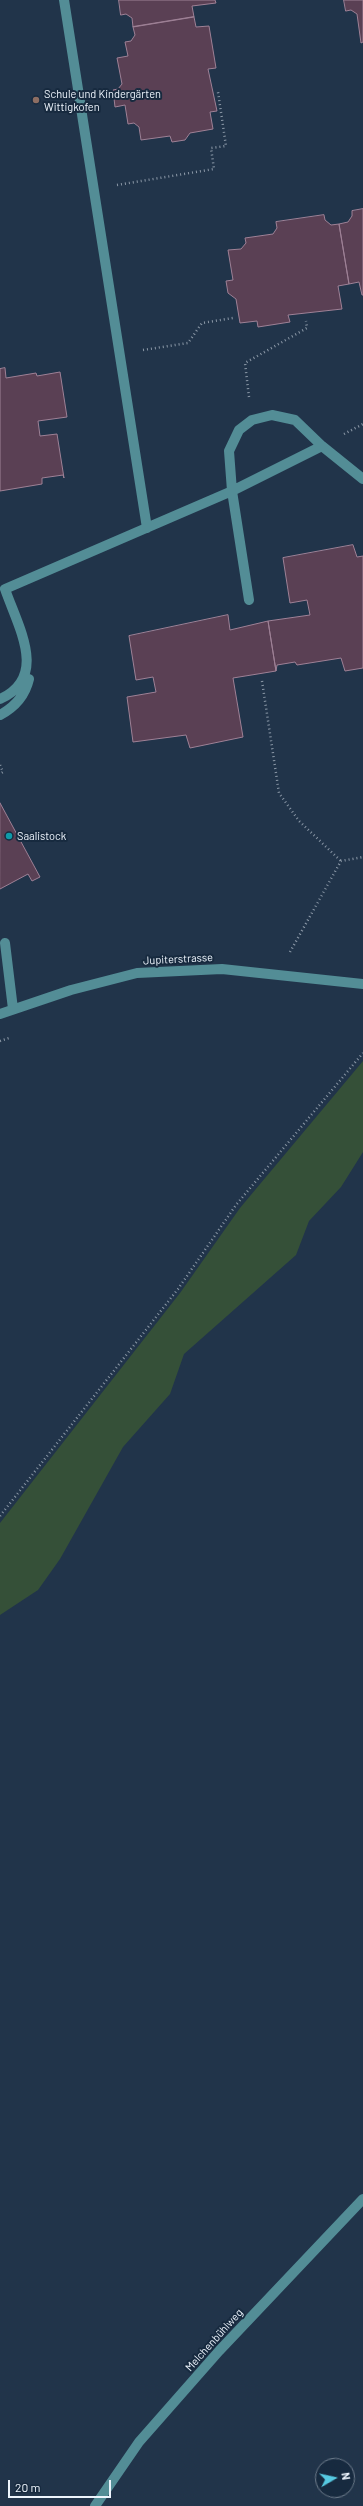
<!DOCTYPE html>
<html>
<head>
<meta charset="utf-8">
<style>
  body { margin:0 }
  #map { position:relative; width:363px; height:2506px; overflow:hidden; background:#21344a; font-family:Barlow,sans-serif }
  canvas { display:block }
  .north { position:absolute; left:315px; top:2458px; width:40px; height:40px; box-sizing:border-box; background:#172a3f; border:1px solid #6d7b8b; border-radius:50%; rotate:81deg; font-size:11px; font-weight:700; line-height:16px; text-align:center; color:#eef5fd }
  .north::after { content:''; display:block; margin:auto; width:14px; height:18px; background:#56c9e1; clip-path:polygon(50% 0,100% 100%,50% 72%,0 100%) }
  .scale { position:absolute; left:8px; top:2480px; width:103px; height:18px; box-sizing:border-box; border:2px solid #eef5fd; border-top:0; padding-left:5px; font-size:12px; line-height:14px; white-space:nowrap; color:#eef5fd; -webkit-text-stroke:3px #172a3f; paint-order:stroke }
</style>
</head>
<body>
<div id="map">
<canvas width="363" height="2506"></canvas>
<div class="north">N</div>
<div class="scale">20 m</div>
</div>
<script>
const c = document.querySelector('canvas').getContext('2d');
c.lineJoin = 'round';
function fill(path, color) {
  c.fillStyle = color;
  c.fill(path, 'evenodd');
}
function strokePath(path, color, width, dash) {
  c.strokeStyle = color;
  c.lineWidth = width;
  c.lineCap = dash ? 'butt' : 'round';
  c.setLineDash(dash || []);
  c.stroke(path);
}
function write(font, color, halo, rows, align = 'center') {
  c.font = font + ' Barlow,sans-serif';
  c.lineWidth = 4;
  c.setLineDash([]);
  c.textBaseline = 'middle';
  c.strokeStyle = halo;
  c.fillStyle = color;
  for (const [text, x, y, turn = 0] of rows) {
    c.save();
    c.translate(x, y);
    c.rotate((+turn || 0) * Math.PI / 180);
    c.textAlign = isNaN(turn) ? turn : align;
    if (halo) c.strokeText(text, 0, 0);
    c.fillText(text, 0, 0);
    c.restore();
  }
}
const green = new Path2D(`
  M 363,1061 L 363,1152 L 341,1187 L 309,1221 L 296,1255 L 184,1354 L 170,1394 L 123,1447 L 60,1559 L 38,1590 L 0,1615 L 0,1523 L 180,1293 L 240,1208 Z`);
const building = new Path2D(`
  M 119,0 L 215,0 L 216,3 L 192,6 L 194,17 L 133,27 L 132,18 L 126,14 L 121,15 Z
  M 344,0 L 363,0 L 363,42 L 361,43 L 357,14 L 351,10 L 346,11 Z
  M 194,17 L 196,27 L 209,26 L 216,68 L 208,69 L 217,111 L 210,112 L 213,129 L 190,133 L 185,140 L 172,142 L 170,136 L 141,140 L 139,127 L 134,123 L 128,124 L 125,105 L 115,107 L 113,90 L 118,89 L 122,84 L 117,58 L 128,56 L 125,42 L 131,41 L 135,35 L 133,27 Z
  M 363,209 L 363,295 L 362,295 L 359,282 L 349,284 L 339,224 L 348,222 L 352,216 L 352,211 Z
  M 324,215 L 325,220 L 331,225 L 339,224 L 349,284 L 338,286 L 342,309 L 288,315 L 290,322 L 258,327 L 257,321 L 240,323 L 236,299 L 228,293 L 226,281 L 233,280 L 228,250 L 241,249 L 246,243 L 245,238 L 273,234 L 277,228 L 276,222 Z
  M 5,368 L 6,378 L 36,373 L 37,376 L 60,372 L 67,417 L 38,421 L 40,436 L 57,434 L 64,478 L 63,475 L 42,478 L 42,484 L 0,491 L 0,369 Z
  M 353,545 L 357,557 L 363,556 L 363,668 L 345,671 L 341,658 L 297,665 L 295,662 L 277,665 L 276,671 L 268,621 L 310,615 L 307,600 L 290,603 L 283,558 Z
  M 228,615 L 230,630 L 268,621 L 276,671 L 233,678 L 243,737 L 190,748 L 186,735 L 133,742 L 127,697 L 156,692 L 153,677 L 136,680 L 129,636 Z
  M 0,803 L 40,877 L 32,881 L 28,874 L 0,889 Z`);
const path = new Path2D(`
  M 117,185 L 214,169 L 211,148 L 226,146 L 218,92
  M 143,350 L 188,343 L 202,323 L 233,318
  M 249,397 L 245,363 L 307,328 L 306,321
  M 344,434 L 363,424
  M 262,681 L 279,793 L 299,821 L 341,861
  M 0,765 L 3,772 L 0,774
  M 290,952 L 341,861 L 363,857
  M 0,1041 L 9,1038
  M 0,1516 L 178,1289 L 236,1205 L 363,1053`);
const minor = new Path2D(`
  M 64,0 L 147,528
  M 249,600 L 232,491 L 229,451 L 239,430 L 252,420 L 272,415 L 295,420 L 322,446 L 363,479
  M 0,699 C 49,677 18,627 5,589 L 232,491 L 322,446
  M 0,715 C 15,707 25,696 29,679
  M 5,943 L 13,1009
  M 0,1014 L 71,990 L 137,973 L 222,969 L 363,984
  M 95,2506 L 139,2442 L 219,2351 L 363,2199`);
const markers = [
  [36,100,4,"#8d6e63"],
  [9,836,4,"#0f9aa8"]
];
const poiNames = [
  ["Schule und Kindergärten",44,94],
  ["Wittigkofen",44,107],
  ["Saalistock",17,836]
];
const streetNames = [
  ["Jupiterstrasse",178,959,-3],
  ["Melchenbühlweg",214,2340,-48]
];
fill(green, '#355038');
fill(building, '#5a4054');
strokePath(building, '#9e8196', 1);
strokePath(path, '#8b98a7', 2.5, [1, 3]);
strokePath(minor, '#538d96', 10);
for (const [x, y, r, color] of markers) {
  const dot = new Path2D();
  dot.arc(x, y, r, 0, 2 * Math.PI);
  c.fillStyle = color;
  c.fill(dot);
  strokePath(dot, '#172a3f', 1.5);
}
write('11px', '#eef5fd', '#172a3f', poiNames, 'left');
write('11px', '#eef5fd', '#172a3f', streetNames);
</script>
</body>
</html>
